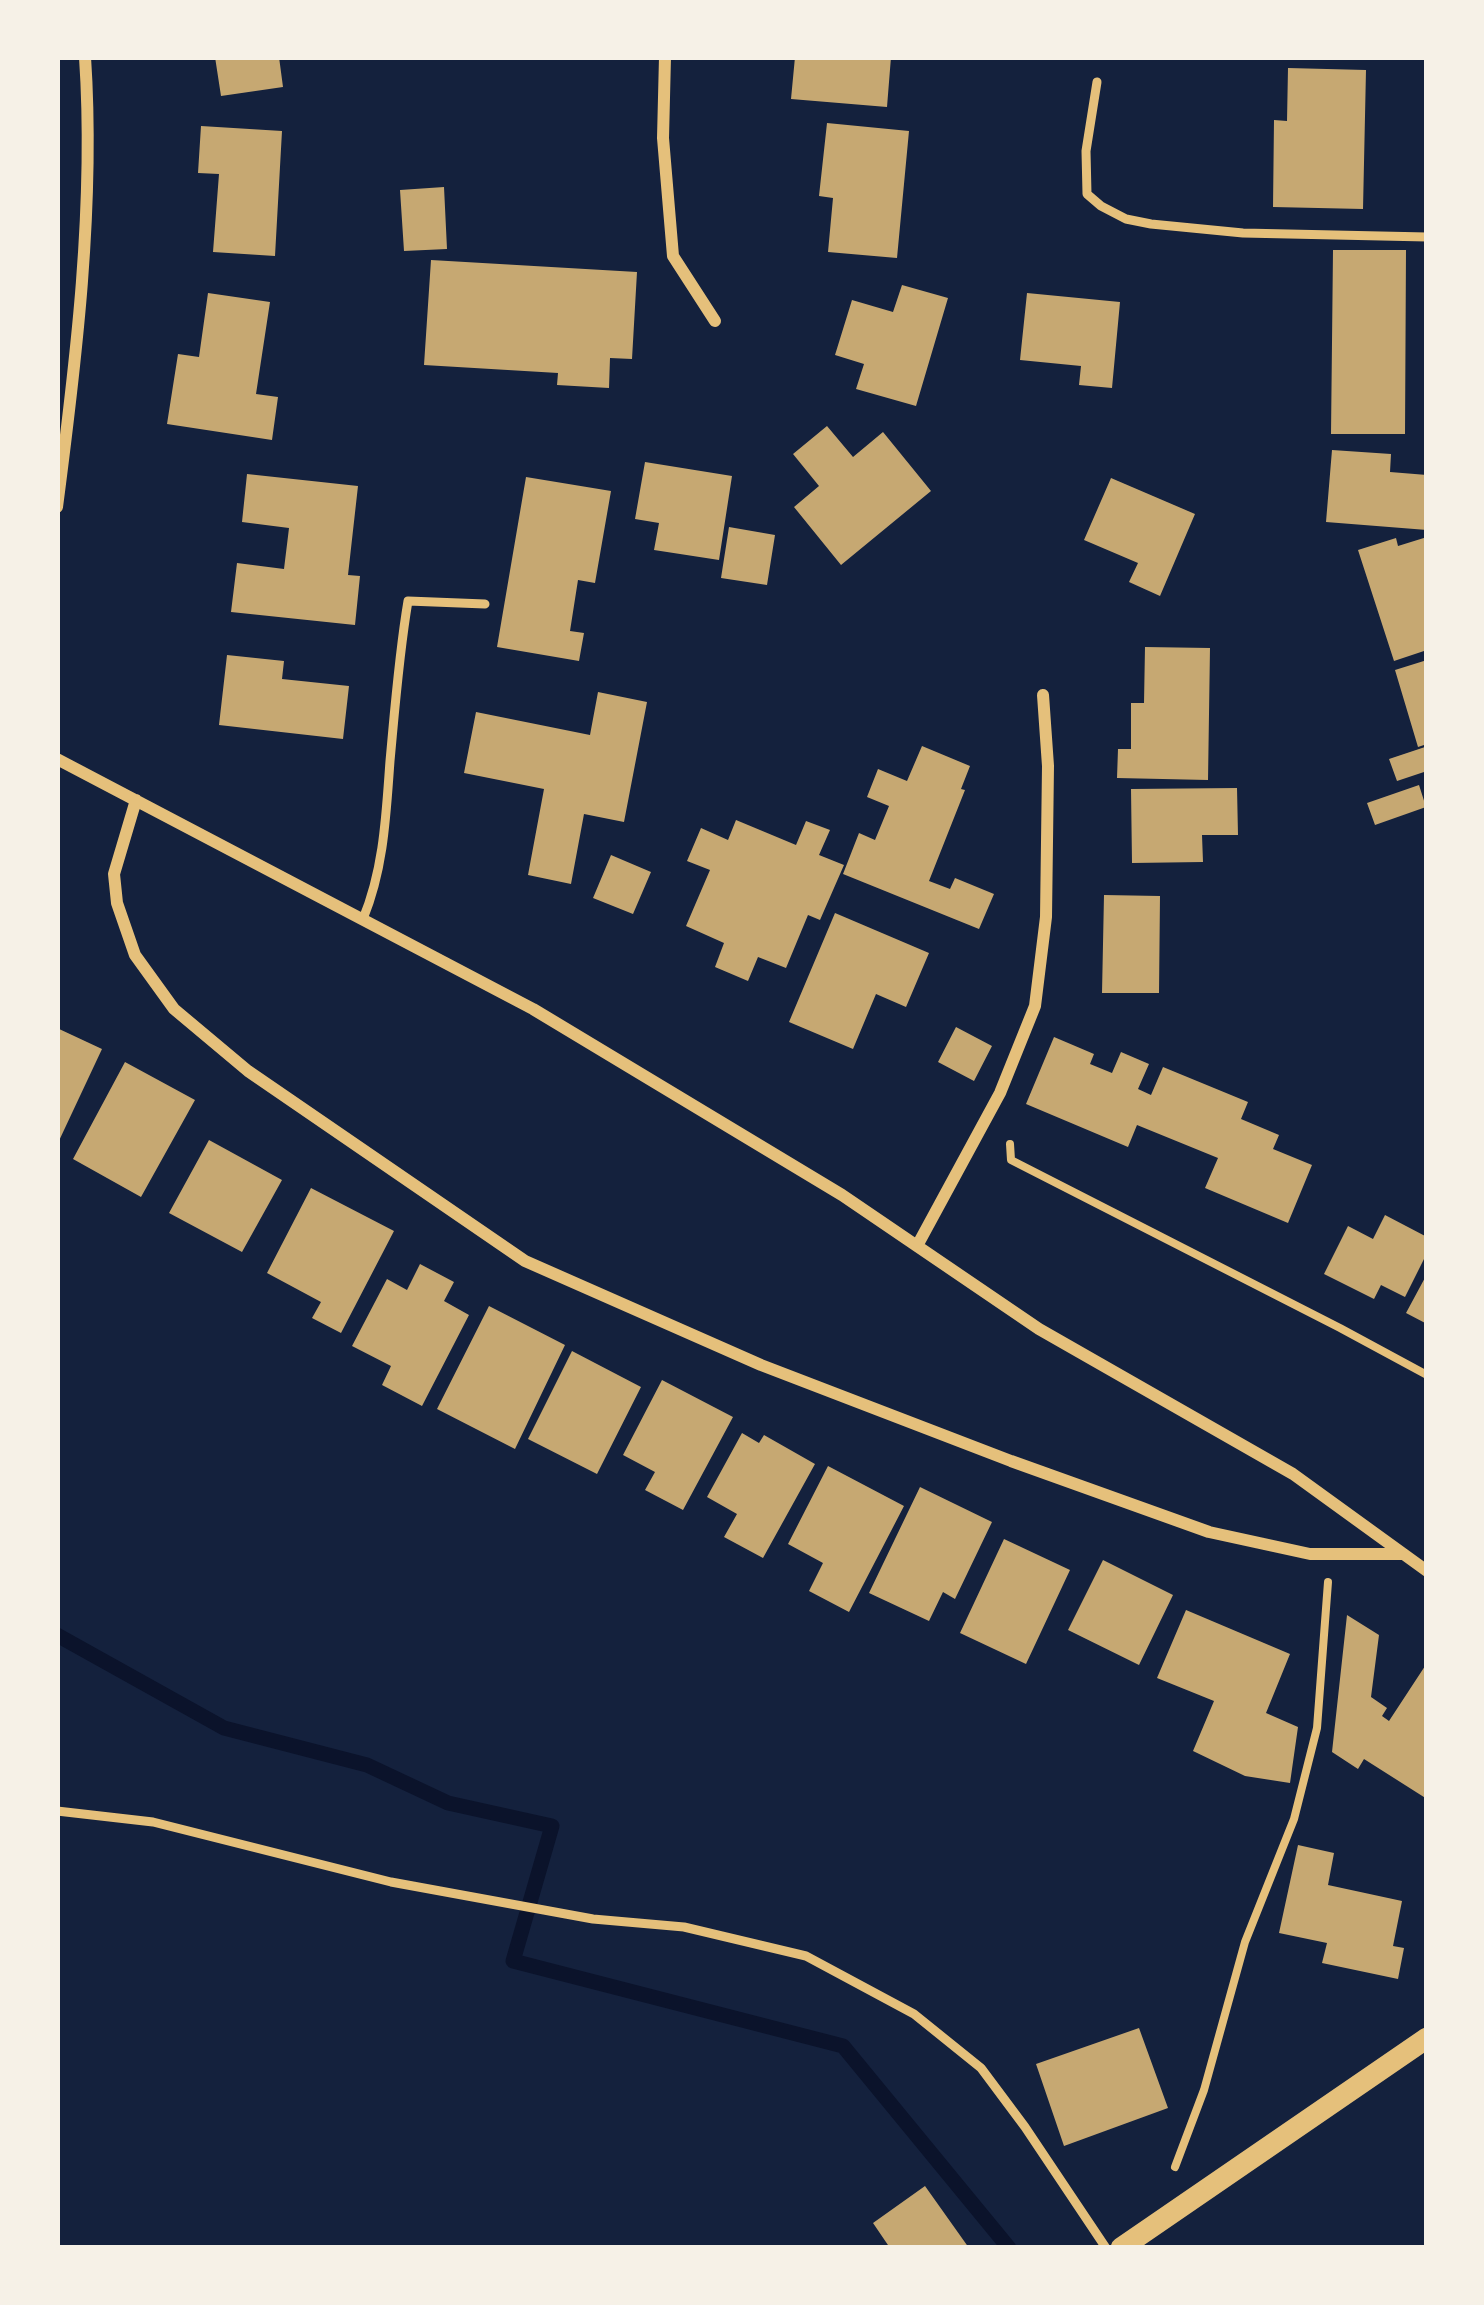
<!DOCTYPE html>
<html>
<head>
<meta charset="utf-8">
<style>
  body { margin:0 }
  #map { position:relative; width:1484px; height:2305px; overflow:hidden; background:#14213d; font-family:Cabin,sans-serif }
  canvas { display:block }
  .frame { position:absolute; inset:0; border:60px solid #f6f1e7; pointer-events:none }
</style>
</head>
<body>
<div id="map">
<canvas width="1484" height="2305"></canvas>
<div class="frame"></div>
</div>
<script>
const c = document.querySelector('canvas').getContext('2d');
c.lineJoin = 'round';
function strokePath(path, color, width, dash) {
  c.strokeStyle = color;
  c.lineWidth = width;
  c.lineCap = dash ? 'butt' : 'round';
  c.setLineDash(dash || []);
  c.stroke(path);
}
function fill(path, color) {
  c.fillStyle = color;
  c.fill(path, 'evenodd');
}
const stream = new Path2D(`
  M 57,1635 L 224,1728 L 367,1765 L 448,1803 L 552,1826 L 513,1961 L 843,2046 L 1009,2248`);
const building = new Path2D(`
  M 215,57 L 279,57 L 283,87 L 221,96 Z
  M 795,57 L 891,57 L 887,107 L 791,99 Z
  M 1288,68 L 1366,70 L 1363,209 L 1273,207 L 1274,120 L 1287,121 Z
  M 827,123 L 909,131 L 897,258 L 828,252 L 833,198 L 819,196 Z
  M 201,126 L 282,131 L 275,256 L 213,252 L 219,174 L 198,173 Z
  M 444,187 L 447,249 L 404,251 L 400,190 Z
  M 1333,250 L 1406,250 L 1405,434 L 1331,434 Z
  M 431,260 L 637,272 L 632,359 L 610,358 L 609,388 L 557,385 L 558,373 L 424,365 Z
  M 902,285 L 948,298 L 916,406 L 856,389 L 864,364 L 835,355 L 852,300 L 893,312 Z
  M 208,293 L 270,302 L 256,394 L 278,397 L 272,440 L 167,424 L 178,354 L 199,357 Z
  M 1027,293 L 1120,302 L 1112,388 L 1079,385 L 1081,366 L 1020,360 Z
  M 827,426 L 853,457 L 883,432 L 931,491 L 841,565 L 794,507 L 819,486 L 793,454 Z
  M 1332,450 L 1391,454 L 1390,472 L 1427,475 L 1427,530 L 1326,522 Z
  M 645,462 L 732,476 L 719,560 L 654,550 L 659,523 L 635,519 Z
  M 247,474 L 358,486 L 348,575 L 360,576 L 355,625 L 231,612 L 237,563 L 284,569 L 289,528 L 242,522 Z
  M 526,477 L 611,491 L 595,583 L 578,580 L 570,631 L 584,633 L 579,661 L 497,647 Z
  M 1111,478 L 1195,514 L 1160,596 L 1129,582 L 1138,563 L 1084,540 Z
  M 729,527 L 775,535 L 767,585 L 721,578 Z
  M 1427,537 L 1427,650 L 1394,661 L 1358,550 L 1396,538 L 1398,546 Z
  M 1145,647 L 1210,648 L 1208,780 L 1117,778 L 1118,749 L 1131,749 L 1131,703 L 1144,703 Z
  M 227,655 L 284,661 L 282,679 L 349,686 L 343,739 L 219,725 Z
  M 1427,660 L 1427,744 L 1418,747 L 1395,670 Z
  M 598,692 L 647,702 L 624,822 L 584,814 L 571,884 L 528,875 L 544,789 L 464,773 L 476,712 L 590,735 Z
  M 922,746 L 970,766 L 961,789 L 965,790 L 929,881 L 950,889 L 955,878 L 994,894 L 979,929 L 843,874 L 859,833 L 875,840 L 889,806 L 867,797 L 878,769 L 907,781 Z
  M 1425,747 L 1427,771 L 1397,781 L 1389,759 Z
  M 1419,785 L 1426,807 L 1375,825 L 1367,803 Z
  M 1237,788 L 1238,835 L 1202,835 L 1203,862 L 1132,863 L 1131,789 Z
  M 736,820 L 796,845 L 806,821 L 830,830 L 819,855 L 844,865 L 820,920 L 808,915 L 786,968 L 758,957 L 748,981 L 715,967 L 724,943 L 686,926 L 710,870 L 687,861 L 701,828 L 728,840 Z
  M 611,855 L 651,872 L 633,914 L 593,898 Z
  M 1104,895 L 1160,896 L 1159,993 L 1102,993 Z
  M 835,913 L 929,953 L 906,1007 L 876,994 L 853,1049 L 789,1022 Z
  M 956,1027 L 992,1046 L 974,1081 L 938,1062 Z
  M 57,1028 L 102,1049 L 57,1145 Z
  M 1054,1037 L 1094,1054 L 1090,1064 L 1112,1073 L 1121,1052 L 1149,1064 L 1138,1089 L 1151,1095 L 1163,1067 L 1248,1102 L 1241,1119 L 1279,1135 L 1273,1149 L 1312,1165 L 1288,1223 L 1205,1188 L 1218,1158 L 1137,1125 L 1128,1147 L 1026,1104 Z
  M 125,1062 L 195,1100 L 141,1197 L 73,1159 Z
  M 209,1140 L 282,1180 L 242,1252 L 169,1213 Z
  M 311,1188 L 394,1231 L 341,1333 L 312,1318 L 321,1302 L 267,1273 Z
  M 1385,1215 L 1427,1237 L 1427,1253 L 1405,1297 L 1381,1285 L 1374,1299 L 1324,1274 L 1348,1226 L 1373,1239 Z
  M 420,1264 L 454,1282 L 444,1301 L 469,1315 L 422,1406 L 382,1385 L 391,1366 L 352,1346 L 387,1279 L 407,1290 Z
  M 1427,1274 L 1427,1324 L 1406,1313 Z
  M 489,1306 L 565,1345 L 515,1449 L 437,1409 Z
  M 572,1351 L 641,1387 L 597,1474 L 528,1439 Z
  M 662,1380 L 733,1417 L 683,1510 L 645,1490 L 655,1472 L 623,1455 Z
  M 742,1433 L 759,1443 L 764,1435 L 815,1464 L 763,1558 L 724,1537 L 737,1514 L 707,1497 Z
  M 828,1466 L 904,1506 L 849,1612 L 809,1591 L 823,1563 L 788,1544 Z
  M 920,1487 L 992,1522 L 955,1599 L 943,1592 L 929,1621 L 869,1593 Z
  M 1004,1539 L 1070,1570 L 1026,1664 L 960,1633 Z
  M 1103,1560 L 1173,1595 L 1139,1665 L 1068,1630 Z
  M 1186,1610 L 1290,1654 L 1266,1713 L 1298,1727 L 1290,1783 L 1245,1776 L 1193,1751 L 1214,1701 L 1157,1678 Z
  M 1347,1615 L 1379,1635 L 1371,1697 L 1387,1708 L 1382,1716 L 1389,1721 L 1427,1663 L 1427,1799 L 1364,1759 L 1358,1769 L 1332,1752 Z
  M 1298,1845 L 1334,1853 L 1328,1885 L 1402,1901 L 1393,1946 L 1404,1948 L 1398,1979 L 1322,1963 L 1327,1943 L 1279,1933 Z
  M 1139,2028 L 1168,2108 L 1064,2146 L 1036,2064 Z
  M 925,2186 L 969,2248 L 890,2248 L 873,2223 Z`);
const path = new Path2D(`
  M 1010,1144 L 1011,1160 L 1340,1328 L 1427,1375
  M 1175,2167 L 1204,2090 L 1245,1942 L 1294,1819 L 1317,1728 L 1328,1582`);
const service = new Path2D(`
  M 1097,82 L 1086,151 L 1087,194 L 1101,206 L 1126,219 L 1151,224 L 1243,233 L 1427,237
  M 363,919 C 384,868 386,815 390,761 C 395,707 399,654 408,601 L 485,604
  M 57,1811 L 153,1822 L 391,1882 L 593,1919 L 684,1927 L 806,1956 L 914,2014 L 981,2068 L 1025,2127 L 1106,2248`);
const minor = new Path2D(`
  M 665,57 L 663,138 L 673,256 L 715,321
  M 57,507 C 76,361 95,205 85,57
  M 57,759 L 533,1009 L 842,1195 L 1039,1329 L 1293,1474 L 1427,1571
  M 136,800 L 114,874 L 117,903 L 135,955 L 174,1009 L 248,1071 L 525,1261 L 761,1365 L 1011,1461 L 1209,1532 L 1310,1554 L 1401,1554
  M 917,1246 L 1000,1093 L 1035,1006 L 1046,917 L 1048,766 L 1043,695`);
const tertiary = new Path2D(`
  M 1121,2248 L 1427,2038`);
strokePath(stream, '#0b132b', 15);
fill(building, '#c6a872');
strokePath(path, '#e5c07b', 8);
strokePath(service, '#e5c07b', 9);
strokePath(minor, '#e5c07b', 12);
strokePath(tertiary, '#e5c07b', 21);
</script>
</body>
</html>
